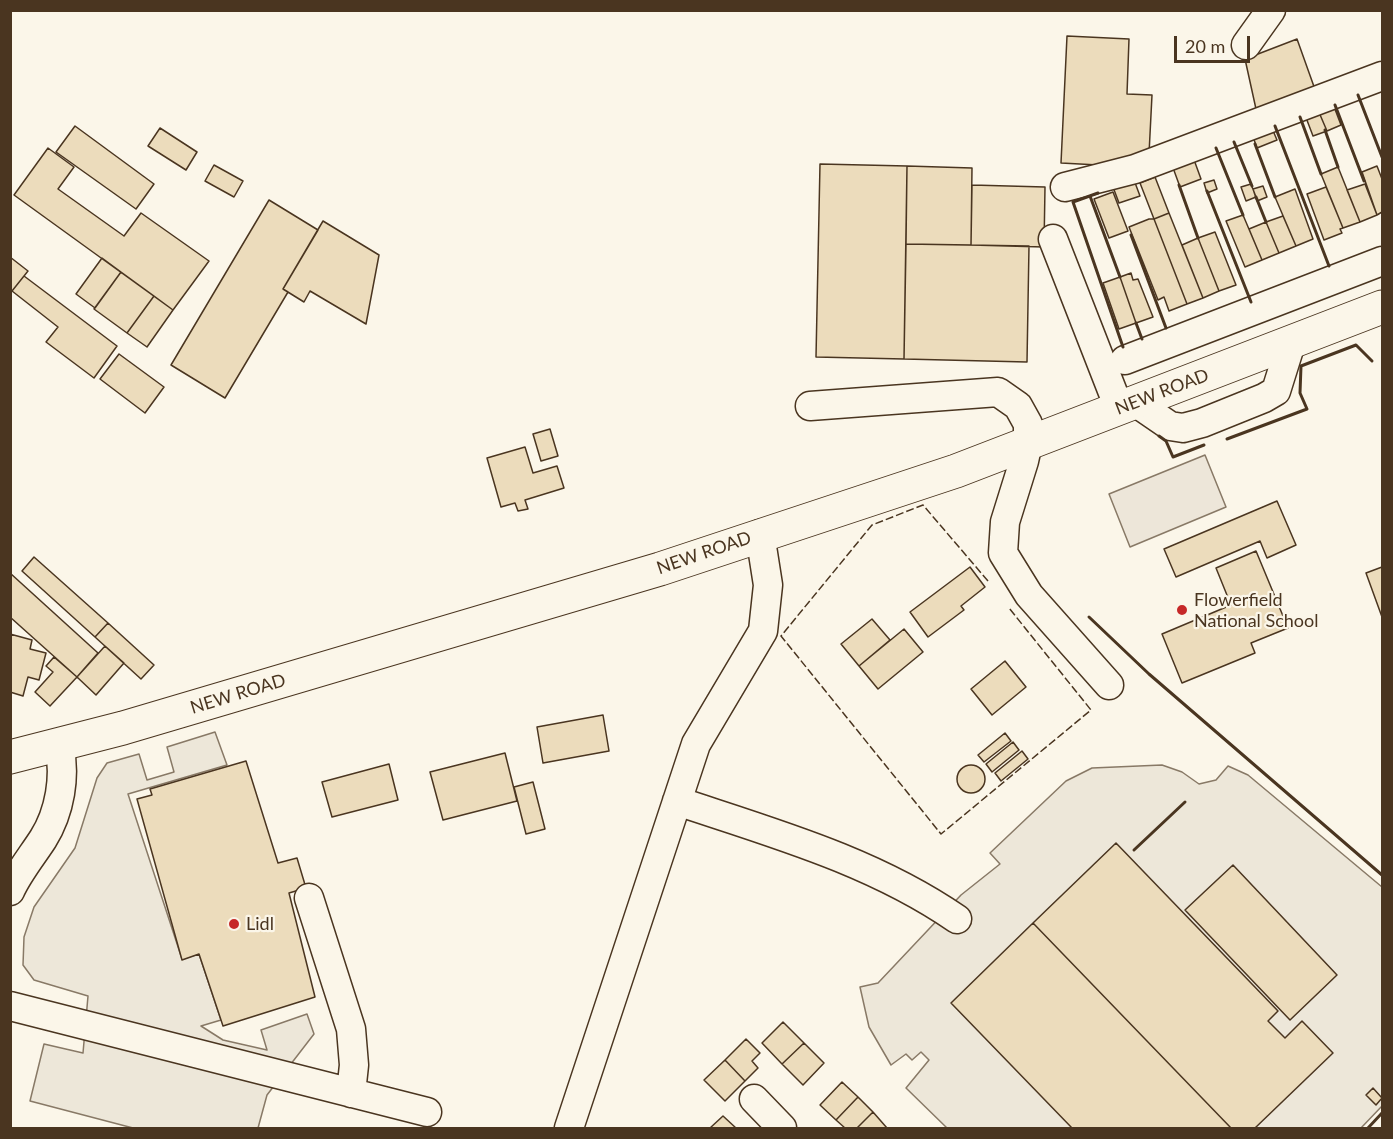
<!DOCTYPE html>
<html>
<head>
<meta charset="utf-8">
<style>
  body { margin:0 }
  #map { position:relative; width:1393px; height:1139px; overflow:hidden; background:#fbf6e9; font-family:Lato,sans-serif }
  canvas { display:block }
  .frame { position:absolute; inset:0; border:12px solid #4a3520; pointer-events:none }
  .scale { position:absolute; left:1174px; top:36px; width:76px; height:27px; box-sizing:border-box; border:3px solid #4a3520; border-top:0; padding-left:8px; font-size:18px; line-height:21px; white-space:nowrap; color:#4a3520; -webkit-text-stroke:4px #fbf6e9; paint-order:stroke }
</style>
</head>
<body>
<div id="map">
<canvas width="1393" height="1139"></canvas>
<div class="frame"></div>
<div class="scale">20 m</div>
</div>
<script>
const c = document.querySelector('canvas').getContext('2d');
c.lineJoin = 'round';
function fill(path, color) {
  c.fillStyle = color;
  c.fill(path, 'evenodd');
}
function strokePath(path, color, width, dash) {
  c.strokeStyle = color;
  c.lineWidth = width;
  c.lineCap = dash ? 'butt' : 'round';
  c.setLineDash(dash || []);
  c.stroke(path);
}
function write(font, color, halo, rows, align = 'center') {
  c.font = font + ' Lato,sans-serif';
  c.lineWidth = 4.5;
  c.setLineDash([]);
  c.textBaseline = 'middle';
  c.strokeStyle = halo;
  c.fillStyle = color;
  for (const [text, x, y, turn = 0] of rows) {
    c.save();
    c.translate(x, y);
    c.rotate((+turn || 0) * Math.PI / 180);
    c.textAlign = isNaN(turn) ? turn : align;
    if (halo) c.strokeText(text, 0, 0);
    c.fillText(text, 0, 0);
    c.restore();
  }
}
const green = new Path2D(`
  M 1205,455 L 1226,507 L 1130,547 L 1109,494 Z`);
const parking = new Path2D(`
  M 215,732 L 227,765 L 128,794 L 182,959 L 199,954 L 221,1020 L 201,1026 L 223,1040 L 267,1050 L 261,1030 L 307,1014 L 314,1034 L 267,1095 L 258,1128 L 133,1128 L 30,1101 L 44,1044 L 83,1053 L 88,996 L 34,980 L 23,965 L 24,937 L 34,907 L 75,848 L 97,778 L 107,763 L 139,754 L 147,780 L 174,772 L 167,747 Z
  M 1162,765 L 1182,772 L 1199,784 L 1216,780 L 1228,766 L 1248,775 L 1382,887 L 1382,1106 L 1361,1128 L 947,1128 L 906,1088 L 929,1060 L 921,1052 L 912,1060 L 906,1054 L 891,1065 L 869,1027 L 860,987 L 878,983 L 961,895 L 1000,864 L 990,853 L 1066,781 L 1092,768 Z`);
const building = new Path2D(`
  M 1067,36 L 1129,39 L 1127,94 L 1152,95 L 1149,154 L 1117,166 L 1061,163 Z
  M 1297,39 L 1317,95 L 1256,109 L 1245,59 Z
  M 1333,104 L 1341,125 L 1327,131 L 1318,110 Z
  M 1318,110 L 1327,131 L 1313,136 L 1305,115 Z
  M 75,126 L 154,184 L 136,209 L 56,152 Z
  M 1271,126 L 1277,140 L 1257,148 L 1252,134 Z
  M 160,128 L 197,152 L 186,170 L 148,146 Z
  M 48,148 L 74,167 L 58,189 L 124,236 L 141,213 L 209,261 L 173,310 L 14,195 Z
  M 1193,157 L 1201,179 L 1180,187 L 1172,165 Z
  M 820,164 L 907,166 L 904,359 L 816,357 Z
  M 214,165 L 243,181 L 234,197 L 205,181 Z
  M 907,166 L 972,168 L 971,245 L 906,244 Z
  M 1377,166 L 1382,179 L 1382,212 L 1377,215 L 1362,172 Z
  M 1338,167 L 1360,222 L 1343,228 L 1321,174 Z
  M 1155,177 L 1169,213 L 1154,219 L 1140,183 Z
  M 1134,180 L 1140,196 L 1119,203 L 1113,187 Z
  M 1214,180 L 1217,189 L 1207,193 L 1204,183 Z
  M 1251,184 L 1256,197 L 1246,201 L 1241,187 Z
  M 1365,184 L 1377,215 L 1360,222 L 1347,190 Z
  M 972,185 L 1045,187 L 1044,247 L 971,245 Z
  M 1263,186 L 1267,197 L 1257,201 L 1253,189 Z
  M 1326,187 L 1343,228 L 1340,229 L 1342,233 L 1324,240 L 1307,194 Z
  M 1295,189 L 1313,239 L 1296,246 L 1275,197 Z
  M 1113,192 L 1128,231 L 1109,238 L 1094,199 Z
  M 269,200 L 318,230 L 283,289 L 288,292 L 225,398 L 171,365 Z
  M 1169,213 L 1203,298 L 1187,304 L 1154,219 Z
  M 1243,215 L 1262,260 L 1245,267 L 1226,221 Z
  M 1283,216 L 1296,246 L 1279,253 L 1266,222 Z
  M 1149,219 L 1154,219 L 1187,304 L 1169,311 L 1164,297 L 1158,300 L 1129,227 Z
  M 323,221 L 379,255 L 366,324 L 310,291 L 304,302 L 283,289 Z
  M 1266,222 L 1279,253 L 1262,260 L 1249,229 Z
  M 1215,232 L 1236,285 L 1219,291 L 1198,238 Z
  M 1198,238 L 1219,291 L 1203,298 L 1182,245 Z
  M 906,244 L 1029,246 L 1027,362 L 904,359 Z
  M 10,257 L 28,271 L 12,291 L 10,290 Z
  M 102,258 L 121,272 L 95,308 L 76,294 Z
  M 121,272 L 154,296 L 127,333 L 94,309 Z
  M 1131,273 L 1133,280 L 1138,279 L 1153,317 L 1136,323 L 1120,277 Z
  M 24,276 L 117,346 L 94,378 L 46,342 L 58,327 L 12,291 Z
  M 1120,277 L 1136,323 L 1119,329 L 1103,283 Z
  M 154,296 L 173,310 L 147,347 L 127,333 Z
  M 119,354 L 164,387 L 145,413 L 100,379 Z
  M 550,429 L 558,456 L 541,461 L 533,434 Z
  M 525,447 L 533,473 L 557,466 L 564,488 L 525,500 L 528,509 L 518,511 L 515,503 L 501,507 L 487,458 Z
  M 1277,501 L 1296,545 L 1267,558 L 1260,541 L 1176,577 L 1164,549 Z
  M 1256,551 L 1288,628 L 1251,643 L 1255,653 L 1182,683 L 1162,634 L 1231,605 L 1216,568 Z
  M 34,557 L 108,623 L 95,637 L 22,571 Z
  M 970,567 L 985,587 L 961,606 L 964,610 L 928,637 L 910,612 Z
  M 1382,567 L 1382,617 L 1366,573 Z
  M 10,573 L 98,653 L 77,677 L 10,617 Z
  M 872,619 L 890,640 L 859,666 L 841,644 Z
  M 108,623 L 154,665 L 141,679 L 95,637 Z
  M 904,629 L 923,652 L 878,689 L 859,666 Z
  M 10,634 L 32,640 L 30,649 L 46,653 L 39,680 L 28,677 L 23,696 L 10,692 Z
  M 105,646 L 124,663 L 96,695 L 77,677 Z
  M 54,657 L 77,677 L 50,706 L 35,692 L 53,672 L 46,666 Z
  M 1005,661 L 1026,687 L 992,715 L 971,689 Z
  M 603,715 L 609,751 L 543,763 L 537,727 Z
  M 1005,733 L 1011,741 L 984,762 L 978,755 Z
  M 1013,742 L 1019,750 L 992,772 L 986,764 Z
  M 1022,751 L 1028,759 L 1001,781 L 995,773 Z
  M 505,753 L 517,801 L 443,820 L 430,772 Z
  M 246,761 L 278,863 L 297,858 L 306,888 L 289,893 L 315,997 L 223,1026 L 199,954 L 182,960 L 137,799 L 152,795 L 150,789 Z
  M 389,764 L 398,800 L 332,817 L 322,782 Z
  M957 779a14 14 0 1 1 28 0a14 14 0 1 1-28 0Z
  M 533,782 L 545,829 L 526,834 L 514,787 Z
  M 1116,843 L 1278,1011 L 1268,1021 L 1285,1038 L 1302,1021 L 1333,1053 L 1255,1128 L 1231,1128 L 1033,923 Z
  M 1233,865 L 1337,975 L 1290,1020 L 1185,910 Z
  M 1033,923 L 1231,1128 L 1072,1128 L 951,1003 Z
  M 783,1022 L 804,1043 L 782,1064 L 762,1043 Z
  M 746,1039 L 760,1053 L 752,1061 L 758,1068 L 745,1081 L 725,1060 Z
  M 804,1043 L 824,1063 L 803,1085 L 782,1064 Z
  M 725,1060 L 745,1081 L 725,1101 L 704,1080 Z
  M 842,1082 L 858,1097 L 836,1120 L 820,1105 Z
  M 1373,1088 L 1382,1098 L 1376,1105 L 1366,1095 Z
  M 858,1097 L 873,1112 L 857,1128 L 845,1128 L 836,1120 Z
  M 873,1112 L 887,1128 L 857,1128 Z
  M 723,1116 L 736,1128 L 710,1128 Z`);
const minor = new Path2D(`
  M 1246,45 L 1271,10
  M 1065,187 L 1135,169 L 1382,76
  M 1053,239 L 1119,408
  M 1125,360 L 1382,261
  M 1135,402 L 1170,426 L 1183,428 L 1202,423 L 1264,398 L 1276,391 L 1291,343
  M 810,406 L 998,392 L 1018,406 L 1028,424 L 1028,443 L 1024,461 L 1005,522 L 1003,553 L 1029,595 L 1109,685
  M 677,801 C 773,833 873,861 957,919
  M 10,891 C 18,873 32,856 43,839 C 60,812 66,776 59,745
  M 309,898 L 351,1029 L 354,1065 L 351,1093
  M 10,1006 L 427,1112
  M 754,1099 L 782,1128
  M 569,1128 L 696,744 L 763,631 L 768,585 L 760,534`);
const major = new Path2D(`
  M 10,757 L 123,728 L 660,569 L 956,471 L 1382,307`);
const fence = new Path2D(`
  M 988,581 L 923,505 L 872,525 L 781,636 L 941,834 L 1091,710 L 1009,608`);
const wall = new Path2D(`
  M 1358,95 L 1382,157
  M 1335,105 L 1364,181
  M 1300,117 L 1321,174
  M 1275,126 L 1329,266
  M 1325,130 L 1338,167
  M 1234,142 L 1252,186
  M 1255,144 L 1275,197
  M 1216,148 L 1243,215
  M 1179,185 L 1198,238
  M 1207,191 L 1251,302
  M 1098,193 L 1073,202 L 1123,347
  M 1090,196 L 1120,277
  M 1256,197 L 1266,222
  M 1131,235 L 1166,328
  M 1136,323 L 1142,339
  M 1159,436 L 1166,441 L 1173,457 L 1204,445
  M 1227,439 L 1307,409 L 1300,393 L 1301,366 L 1356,345 L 1372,361
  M 1089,617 L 1149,674 L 1382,875
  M 1134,850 L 1185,802
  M 1368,1128 L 1382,1113`);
const markers = [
  [1182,610,6,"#c62828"],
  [234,924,6,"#c62828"]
];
const streetNames = [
  ["NEW ROAD",1162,392,-21],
  ["NEW ROAD",704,553,-19],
  ["NEW ROAD",238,694,-17]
];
const poiNames = [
  ["Flowerfield",1194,600],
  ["National School",1194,621],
  ["Lidl",246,924]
];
fill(green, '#ede6d9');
strokePath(green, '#887966', 1.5);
fill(parking, '#ede7d9');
strokePath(parking, '#887966', 1.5);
fill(building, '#ecdcbc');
strokePath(building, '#4a3520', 1.5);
strokePath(minor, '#4a3520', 31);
strokePath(major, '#4a3520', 35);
strokePath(minor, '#fbf6e9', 28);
strokePath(major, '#fbf6e9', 33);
strokePath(fence, '#4a3520', 1.5, [8, 3]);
strokePath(wall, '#4a3520', 3);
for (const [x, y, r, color] of markers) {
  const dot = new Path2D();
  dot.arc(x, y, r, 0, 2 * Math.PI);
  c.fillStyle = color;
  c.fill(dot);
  strokePath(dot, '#fbf6e9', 2);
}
write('18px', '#4a3520', '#fbf6e9', streetNames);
write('18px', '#4a3520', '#fbf6e9', poiNames, 'left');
</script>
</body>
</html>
